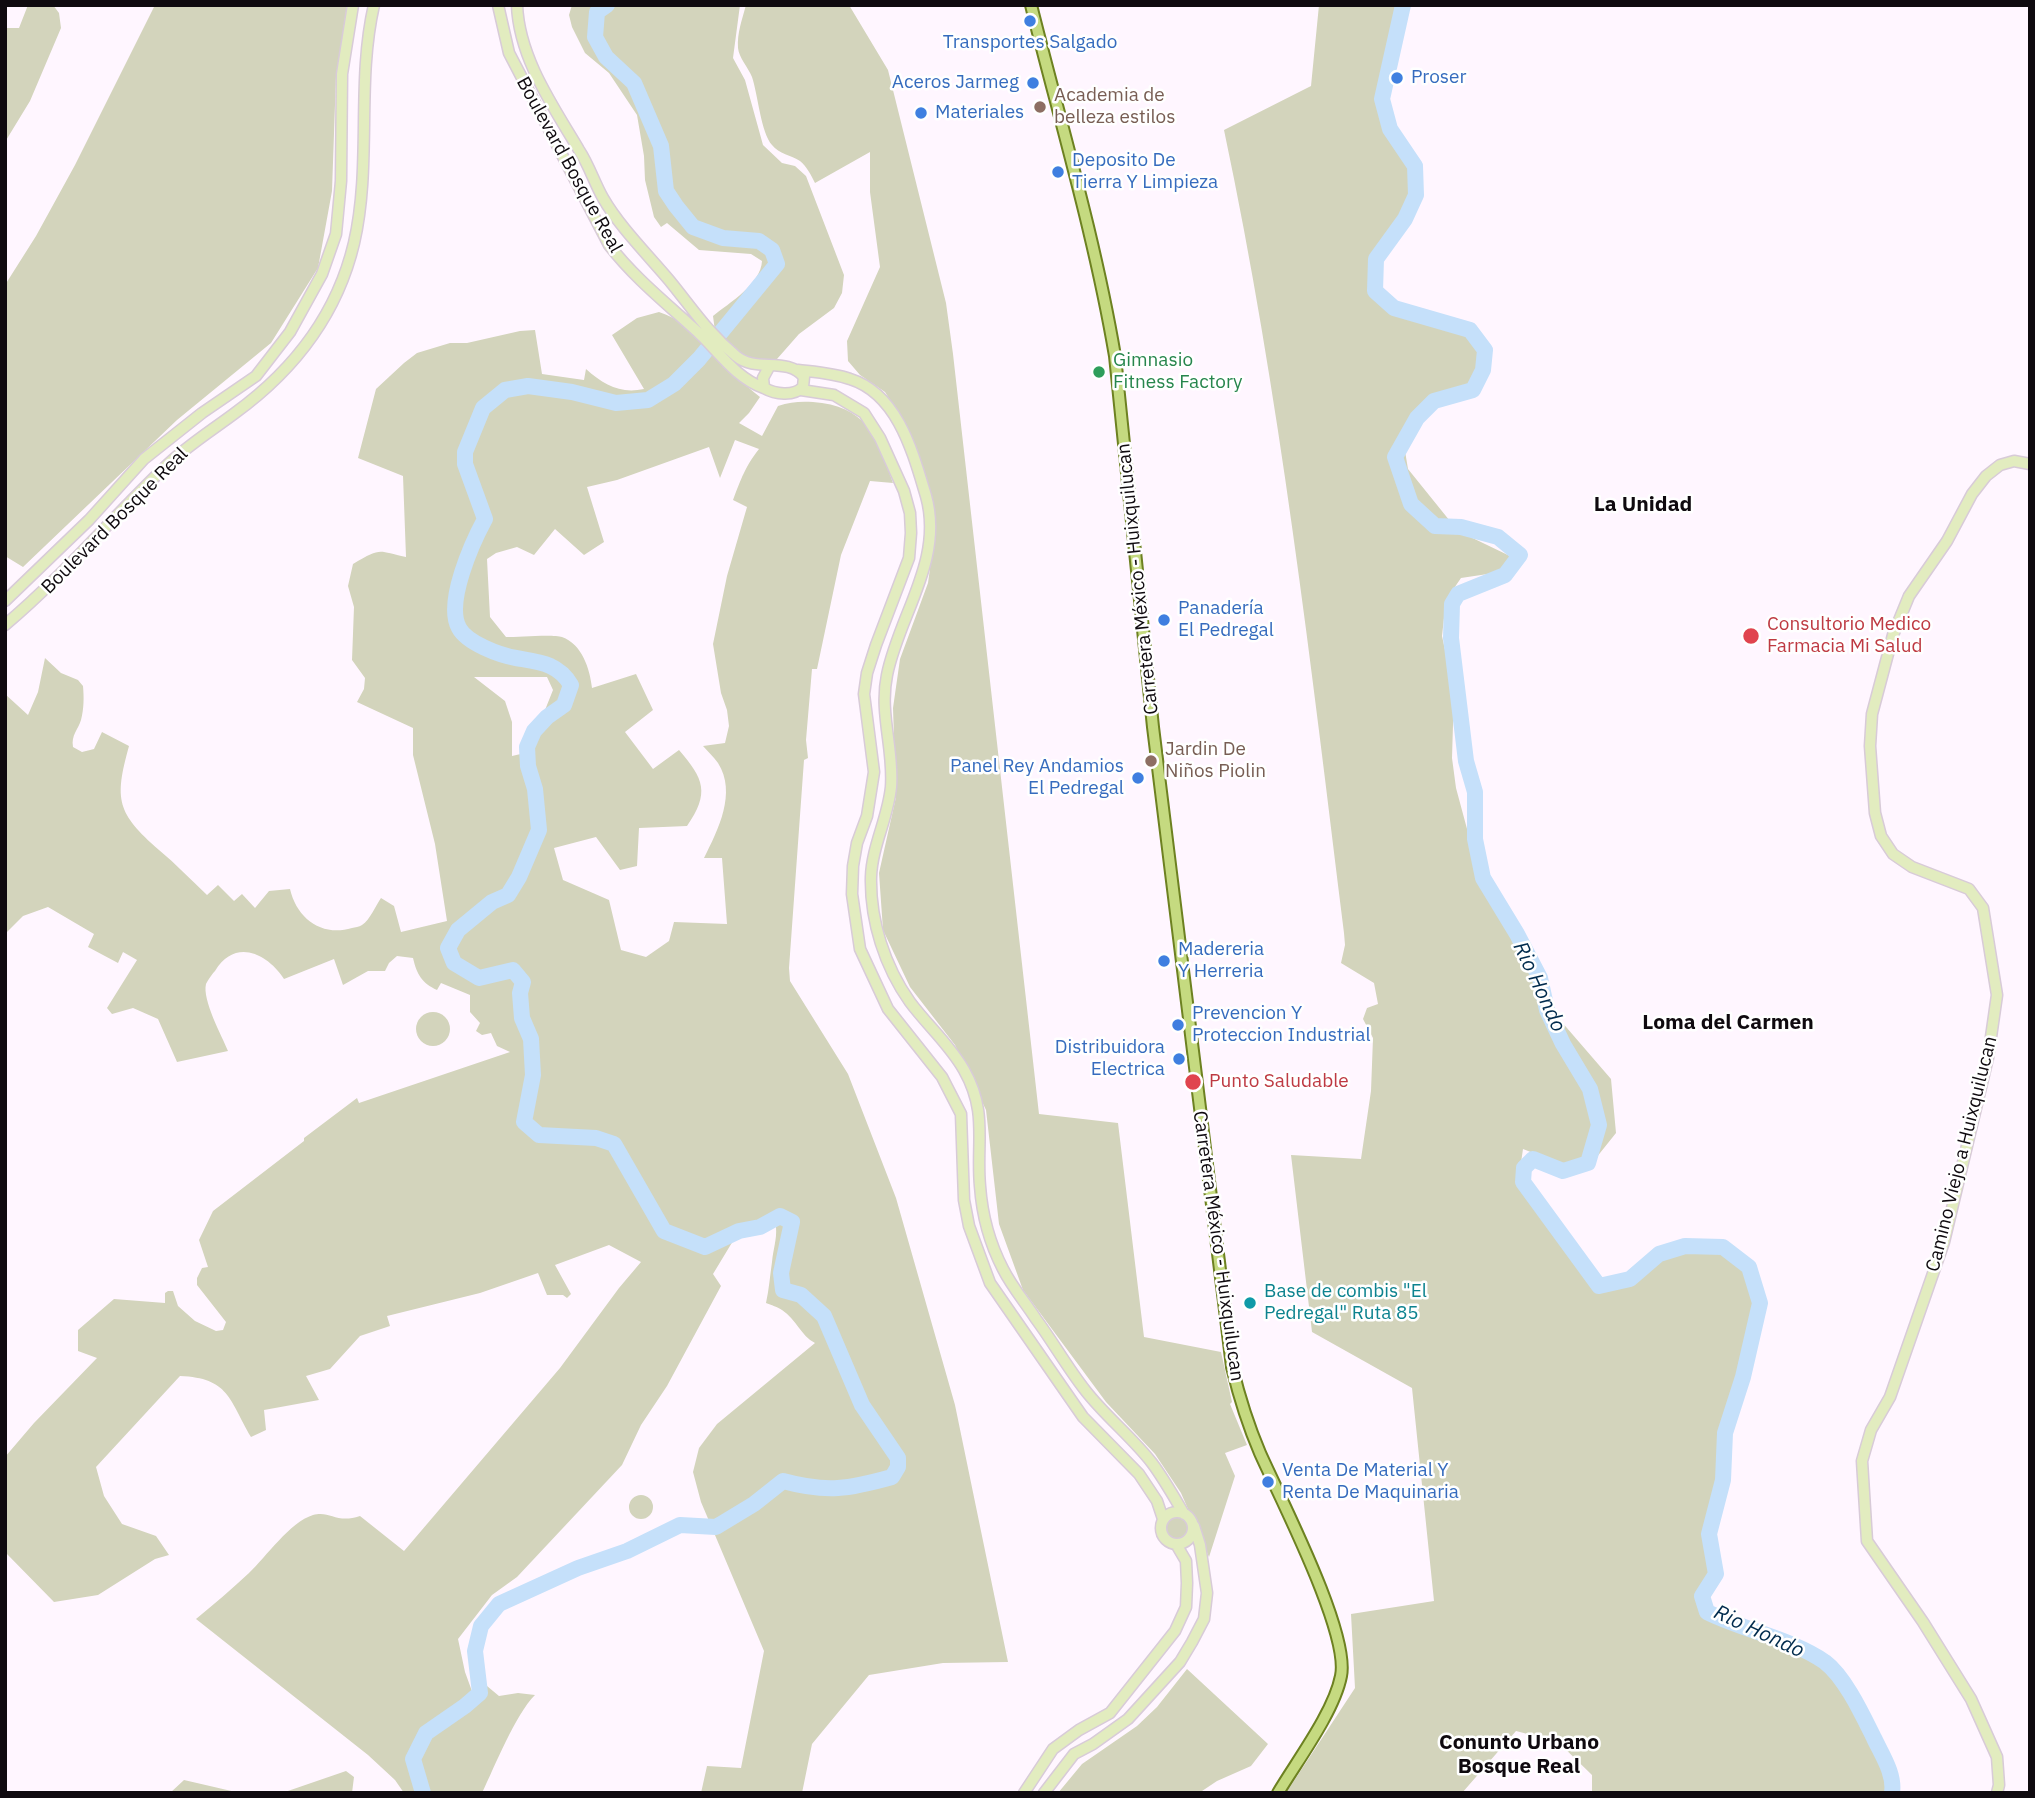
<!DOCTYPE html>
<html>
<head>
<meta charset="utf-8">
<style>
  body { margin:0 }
  #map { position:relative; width:2035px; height:1798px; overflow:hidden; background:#fff6ff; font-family:"IBM Plex Sans",sans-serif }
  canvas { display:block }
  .frame { position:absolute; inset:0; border:7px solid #0f0a0f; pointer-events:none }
</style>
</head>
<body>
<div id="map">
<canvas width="2035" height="1798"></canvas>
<div class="frame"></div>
</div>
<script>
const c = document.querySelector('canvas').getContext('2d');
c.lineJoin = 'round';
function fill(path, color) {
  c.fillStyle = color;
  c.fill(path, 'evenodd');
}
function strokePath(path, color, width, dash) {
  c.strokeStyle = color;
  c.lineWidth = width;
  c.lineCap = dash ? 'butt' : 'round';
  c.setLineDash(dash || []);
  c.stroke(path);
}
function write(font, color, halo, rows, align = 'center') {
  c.font = font + ' "IBM Plex Sans",sans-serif';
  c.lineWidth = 5;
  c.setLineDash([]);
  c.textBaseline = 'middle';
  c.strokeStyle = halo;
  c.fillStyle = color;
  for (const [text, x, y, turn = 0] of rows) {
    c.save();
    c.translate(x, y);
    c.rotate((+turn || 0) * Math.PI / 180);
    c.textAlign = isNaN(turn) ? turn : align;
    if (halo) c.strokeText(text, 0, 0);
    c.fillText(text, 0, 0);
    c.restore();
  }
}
const green = new Path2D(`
  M 28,5 L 53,5 L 59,13 L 61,28 L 30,101 L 5,142 L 5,28 L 19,28 Z
  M 155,5 L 347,5 L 336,76 L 332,191 L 318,268 L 271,343 L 177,420 L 23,567 L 5,556 L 5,285 L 36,236 L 75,165 Z
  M 572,5 L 740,5 L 733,58 L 745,80 L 763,145 L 782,163 L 795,166 L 806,176 L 844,275 L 842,293 L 834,308 L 799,334 L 777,359 L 753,359 L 735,350 L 715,331 L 713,316 C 729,303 761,284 762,261 L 751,254 L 699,250 L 667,223 L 661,227 L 654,217 L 645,180 L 644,156 L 637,115 L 609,73 L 585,53 L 572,27 L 569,15 Z
  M 746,5 L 849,5 L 888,70 L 946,303 L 953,354 L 1039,1114 L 1118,1123 L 1144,1337 L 1221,1352 L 1232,1402 L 1230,1404 L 1247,1445 L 1225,1453 L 1235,1476 L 1209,1557 L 1181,1493 L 1155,1454 L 1106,1402 L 1023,1290 L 999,1224 L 986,1110 L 955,1045 L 910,987 L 883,930 L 879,873 L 896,797 L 893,708 L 900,659 L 928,583 L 935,532 L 929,486 L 909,430 L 885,392 L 860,375 L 848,361 L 847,341 L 880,267 L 870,192 L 870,152 L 815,183 C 811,175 807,167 800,161 C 791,155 779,154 772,145 C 761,133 758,95 752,77 C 748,67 739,58 738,48 C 737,33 742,20 746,5 Z
  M 1319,5 L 1397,5 L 1377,99 L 1385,131 L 1410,167 L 1410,194 L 1400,216 L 1371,257 L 1370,293 L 1392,312 L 1467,334 L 1479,351 L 1478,368 L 1469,386 L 1431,397 L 1413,415 L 1402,433 L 1408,469 L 1458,531 L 1512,557 L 1501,572 L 1461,578 L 1446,600 L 1442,636 L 1454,691 L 1452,758 L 1456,788 L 1470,840 L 1485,891 L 1499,911 L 1554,1013 L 1611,1079 L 1616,1133 L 1596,1158 L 1564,1165 L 1523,1149 L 1518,1183 L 1596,1291 L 1632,1284 L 1662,1258 L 1686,1251 L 1722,1252 L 1745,1270 L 1755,1303 L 1738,1376 L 1720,1432 L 1718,1480 L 1703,1534 L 1711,1573 L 1696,1595 L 1703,1615 C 1740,1634 1789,1643 1822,1666 C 1843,1680 1857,1716 1868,1738 C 1877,1755 1890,1774 1887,1793 L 1592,1793 L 1592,1775 L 1558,1742 L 1516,1731 L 1462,1793 L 1286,1793 L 1355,1688 L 1351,1614 L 1434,1601 L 1412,1388 L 1312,1332 L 1291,1155 L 1361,1159 L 1371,1091 L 1373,1038 L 1363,1019 L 1367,1008 L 1378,1004 L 1374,983 L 1341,963 L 1345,945 L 1344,933 C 1311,665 1280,395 1224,130 L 1311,86 Z
  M 659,312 C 698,324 727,372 760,397 L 749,413 L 739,423 L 762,436 L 778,406 C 793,401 806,401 822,403 C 870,410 879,442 893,483 L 870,481 L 841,555 L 817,669 L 812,669 L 806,740 L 808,758 L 804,760 L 789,968 L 790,981 L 848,1074 L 896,1198 L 955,1405 L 1008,1662 L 943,1663 L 869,1675 L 812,1744 L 802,1793 L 701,1793 L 707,1766 L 741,1768 L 764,1651 L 701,1502 L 693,1472 L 699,1448 L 717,1424 L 815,1343 C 801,1336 796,1319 782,1310 C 778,1307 771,1305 766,1303 C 769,1289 770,1276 772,1262 C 773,1249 777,1240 776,1227 L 739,1231 L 713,1274 L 721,1286 L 667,1386 L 641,1425 L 622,1465 L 517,1577 L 492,1595 L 458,1639 L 465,1672 L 473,1694 L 487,1686 L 499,1696 L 518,1693 L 535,1695 C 515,1715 495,1766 482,1793 L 404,1793 L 395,1780 L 368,1755 L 196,1619 C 214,1604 232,1589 249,1573 C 266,1557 290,1522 313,1515 C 330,1510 336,1524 360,1516 L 404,1551 L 560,1368 L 619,1288 L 641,1262 L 609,1245 L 555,1265 L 571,1294 L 567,1298 L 563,1295 L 547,1295 L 538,1273 L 480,1293 L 387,1316 L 390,1326 L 360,1336 L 330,1369 L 306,1376 L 319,1400 L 264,1410 L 266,1430 L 251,1437 C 229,1399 229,1378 180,1376 L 96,1467 L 104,1496 L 122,1524 L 156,1536 L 169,1555 L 155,1559 L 98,1595 L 54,1602 L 5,1552 L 5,1457 L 34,1423 L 97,1358 L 78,1351 L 78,1330 L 114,1299 L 165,1303 L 165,1293 L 168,1291 L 173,1291 L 178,1306 L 195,1321 L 216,1331 L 223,1330 L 226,1322 L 197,1285 L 197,1278 L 202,1268 L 208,1267 L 199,1240 L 213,1211 L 304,1141 L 304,1138 L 357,1098 L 359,1103 L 510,1052 L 497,1046 L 491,1033 L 482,1035 L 476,1031 L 480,1023 L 470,1012 L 470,995 L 441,983 L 437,990 C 422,983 417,975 413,958 L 397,956 L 389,963 L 385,971 L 368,971 L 343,985 L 334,959 L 284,979 C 267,953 235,938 215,971 C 212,974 208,980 206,984 C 202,1000 222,1036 228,1051 L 177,1062 L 158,1019 L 133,1008 L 112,1014 L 107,1008 L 137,960 L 123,952 L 118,963 L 88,947 L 94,934 L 48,907 L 23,916 L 5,934 L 5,694 L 28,715 L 38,692 L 45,658 L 61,673 L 78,680 L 83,686 C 84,697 84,709 81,720 C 78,730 71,735 73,747 L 82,752 L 94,749 L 102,732 L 129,746 C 114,800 117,813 159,850 C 176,864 191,880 207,895 L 218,885 L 234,901 L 242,894 L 255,908 L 269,891 L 290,889 C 297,919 322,937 352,928 C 355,927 359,927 362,925 C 370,920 376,905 381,898 L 394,906 L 401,932 L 447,921 L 435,844 L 413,755 L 413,728 L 357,702 L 364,689 L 365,678 L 352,660 L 354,607 L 348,586 L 353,564 C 382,547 377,551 406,557 L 403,476 L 358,458 L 376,389 L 404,363 L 417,353 L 450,343 L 467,343 L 520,331 L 535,330 L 542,374 L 584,380 L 586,369 C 604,385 620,394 644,389 L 612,335 L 637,318 ZM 735,440 L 759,449 C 745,467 741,479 733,500 L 747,507 L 727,576 L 713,644 L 721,693 L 727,710 L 729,726 L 725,743 L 703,746 C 708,752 714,757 718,763 C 737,793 718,830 704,858 L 722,858 L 727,924 L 674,922 L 669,941 L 646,957 L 621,950 L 609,900 L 563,880 L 554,848 L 596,837 L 620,870 L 637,866 L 639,828 L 687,826 C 710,793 704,779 679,750 L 653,769 L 625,732 L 653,710 L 636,674 L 592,688 C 590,669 582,644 562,637 C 554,634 518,637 506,637 L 490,617 L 487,559 L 496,553 L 517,547 L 534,555 L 555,529 L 584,555 L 604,542 L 587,487 L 617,480 L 709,447 L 720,478 ZM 474,677 L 547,677 L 553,690 L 541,720 L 541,732 L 534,747 L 525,753 L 512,756 L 512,722 L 505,701 Z
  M416 1029a17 17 0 1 1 34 0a17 17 0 1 1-34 0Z
  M629 1507a12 12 0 1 1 24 0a12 12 0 1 1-24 0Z
  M1165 1528a12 12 0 1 1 24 0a12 12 0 1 1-24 0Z
  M 1187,1669 L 1268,1744 L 1251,1766 L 1217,1781 L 1199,1793 L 1058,1793 L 1082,1764 L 1137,1726 L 1157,1707 Z
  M 346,1771 L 354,1777 L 352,1793 L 282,1793 Z
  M 184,1780 L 240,1793 L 170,1793 Z`);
const river = new Path2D(`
  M 1403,5 L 1382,99 L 1390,129 L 1415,166 L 1416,195 L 1405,219 L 1376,259 L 1375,291 L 1394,308 L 1470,330 L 1485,350 L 1483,370 L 1473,390 L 1434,401 L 1417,418 L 1395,457 L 1411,504 L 1435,526 L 1461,527 L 1498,537 L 1520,555 L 1505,575 L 1458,594 L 1452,604 L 1451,638 L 1466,761 L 1475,792 L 1475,839 L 1483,878 L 1517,934 L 1540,978 L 1547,1010 L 1563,1044 L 1590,1089 L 1599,1125 L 1588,1163 L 1563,1171 L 1533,1159 L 1524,1168 L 1523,1182 L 1599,1286 L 1630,1279 L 1659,1254 L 1685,1246 L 1723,1247 L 1749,1267 L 1760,1303 L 1743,1377 L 1725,1433 L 1723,1480 L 1709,1534 L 1716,1574 L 1702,1596 L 1707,1612 C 1743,1630 1792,1639 1825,1662 C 1845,1677 1863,1716 1874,1738 C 1882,1755 1895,1774 1892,1793
  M 423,1793 L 413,1759 L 426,1733 L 465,1706 L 480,1693 L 475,1651 L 481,1626 L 499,1604 L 578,1568 L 627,1551 L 680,1525 L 716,1527 L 754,1504 L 783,1481 C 827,1493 849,1489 892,1477 L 898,1467 L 898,1458 L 862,1405 L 824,1316 L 801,1295 L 783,1290 L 781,1273 L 792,1222 L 780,1216 L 760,1227 L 739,1231 L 705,1247 L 664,1231 L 614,1144 L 596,1138 L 539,1135 L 524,1122 L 533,1075 L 531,1039 L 522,1018 L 520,993 L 523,982 L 513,970 L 479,978 L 454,963 L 448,948 L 458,930 L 492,902 L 508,895 L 519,877 L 539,830 L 535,789 L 528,766 L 527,747 L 534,731 L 547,717 L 564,705 L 571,685 C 558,663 539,662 516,658 C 499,655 467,643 459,628 C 445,603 472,543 485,519 L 465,464 L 465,452 L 483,408 L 505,390 L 528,386 L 572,392 L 616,403 L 648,400 L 674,384 L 699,359 L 777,264 L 772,250 L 759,241 L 723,238 L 693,227 L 676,206 L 666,191 L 661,146 L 634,83 L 606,57 L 595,37 L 597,12 L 607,5`);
const secondary = new Path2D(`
  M 498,5 L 509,53 L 609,245 C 636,280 670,306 702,336 C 721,355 738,379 764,388
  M 517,5 C 519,58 553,106 579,150 C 589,165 594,182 603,198 C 619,226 648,255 669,280 C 692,308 707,332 736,356 C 756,373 787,356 804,377 L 803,387 C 793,397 775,394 764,388 L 763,378 L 769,367
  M 798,370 C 815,372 833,373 850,379 C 898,394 913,453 926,496 C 944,560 899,615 887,675 C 879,713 894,749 891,787 C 888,818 872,846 871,877 C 870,921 885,967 910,1002 C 927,1025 950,1045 964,1070 C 988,1112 976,1143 980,1186 C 982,1214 990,1244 1003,1269 C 1012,1287 1025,1302 1036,1319 C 1053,1342 1067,1367 1085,1390 C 1105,1416 1132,1437 1152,1463 C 1164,1479 1174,1497 1184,1514
  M 801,390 L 834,395 L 864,413 L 880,438 L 904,491 L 910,513 L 911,533 L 909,558 L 876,645 L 867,673 L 864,694 L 874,772 L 867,816 L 857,843 L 853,866 L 852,894 L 860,949 L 888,1009 L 942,1077 L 961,1114 L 964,1200 L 969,1226 L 990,1283 L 1083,1417 L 1139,1474 L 1157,1501 L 1163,1519
  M 5,601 L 89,520 L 144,459 L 202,413 L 256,376 L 290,332 L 322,274 L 336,234 L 341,181 L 342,74 L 353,5
  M 5,625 C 62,577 110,520 164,468 C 185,447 211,431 235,413 C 294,370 337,315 354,243 C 372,165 356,83 374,5
  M1161 1528a16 16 0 1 1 32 0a16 16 0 1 1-32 0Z
  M 1024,1793 L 1053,1749 L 1079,1730 L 1110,1713 L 1175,1631 L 1186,1607 L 1187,1583 L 1186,1561 L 1176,1544
  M 1044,1793 L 1074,1754 L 1093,1744 L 1128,1719 L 1180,1662 L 1192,1642 L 1204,1619 L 1207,1593 L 1200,1545 L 1194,1526
  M 1997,1793 L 1999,1785 L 1997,1757 L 1971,1699 L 1923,1622 L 1867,1541 L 1862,1461 L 1871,1430 L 1890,1397 L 1944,1242 L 1988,1058 L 1997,995 L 1983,908 L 1969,889 L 1912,867 L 1893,854 L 1881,836 L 1875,813 L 1870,746 L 1872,714 L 1893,635 L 1909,596 L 1947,541 L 1972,494 L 1986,476 L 2000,465 L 2014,461 L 2030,464`);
const primary = new Path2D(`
  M 1031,5 C 1060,121 1095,238 1115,356 L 1153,727 L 1232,1367 C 1239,1396 1248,1425 1260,1453 C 1280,1498 1350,1633 1341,1676 C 1334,1712 1297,1761 1278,1793`);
const markers = [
  [1030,21,7,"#3f7fe0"],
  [1397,78,7,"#3f7fe0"],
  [1033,83,7,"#3f7fe0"],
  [1040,107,7,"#8d6e63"],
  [921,113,7,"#3f7fe0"],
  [1058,172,7,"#3f7fe0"],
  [1099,372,7,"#2e9e5b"],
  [1164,620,7,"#3f7fe0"],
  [1751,636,9,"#e0444e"],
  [1151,761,7,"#8d6e63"],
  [1138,778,7,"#3f7fe0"],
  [1164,961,7,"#3f7fe0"],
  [1178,1025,7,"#3f7fe0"],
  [1179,1059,7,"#3f7fe0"],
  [1193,1082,9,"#e0444e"],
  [1250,1303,7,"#0f9aa8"],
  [1268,1482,7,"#3f7fe0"]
];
const shopNames = [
  ["Transportes Salgado",1030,43,"center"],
  ["Proser",1411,78],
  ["Aceros Jarmeg",1019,83,"right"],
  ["Materiales",935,113],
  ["Deposito De",1072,161],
  ["Tierra Y Limpieza",1072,183],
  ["Panadería",1178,609],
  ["El Pedregal",1178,631],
  ["Panel Rey Andamios",1124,767,"right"],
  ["El Pedregal",1124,789,"right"],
  ["Madereria",1178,950],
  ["Y Herreria",1178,972],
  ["Prevencion Y",1192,1014],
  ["Proteccion Industrial",1192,1036],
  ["Distribuidora",1165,1048,"right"],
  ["Electrica",1165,1070,"right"],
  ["Venta De Material Y",1282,1471],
  ["Renta De Maquinaria",1282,1493]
];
const educationNames = [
  ["Academia de",1054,96],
  ["belleza estilos",1054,118],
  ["Jardin De",1165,750],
  ["Niños Piolin",1165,772]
];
const streetNames = [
  ["Boulevard Bosque Real",569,165,61],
  ["Boulevard Bosque Real",115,521,-45],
  ["Carretera México - Huixquilucan",1138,579,-96],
  ["Camino Viejo a Huixquilucan",1962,1154,-76],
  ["Carretera México - Huixquilucan",1218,1246,82]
];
const leisureNames = [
  ["Gimnasio",1113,361],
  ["Fitness Factory",1113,383]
];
const healthNames = [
  ["Consultorio Medico",1767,625],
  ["Farmacia Mi Salud",1767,647],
  ["Punto Saludable",1209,1082]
];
const cultureNames = [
  ["Base de combis \"El",1264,1292],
  ["Pedregal\" Ruta 85",1264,1314]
];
const neighbourhoodNames = [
  ["La Unidad",1643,505],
  ["Loma del Carmen",1728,1023],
  ["Conunto Urbano",1519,1743],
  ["Bosque Real",1519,1767]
];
const waterNames = [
  ["Rio Hondo",1539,987,65],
  ["Rio Hondo",1759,1632,25]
];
fill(green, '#d3d4bc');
strokePath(river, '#c5e0fa', 16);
strokePath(secondary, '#d8cbd8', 13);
strokePath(primary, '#6d8121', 14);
strokePath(secondary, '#e2ecbf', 10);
strokePath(primary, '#c5da80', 10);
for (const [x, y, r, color] of markers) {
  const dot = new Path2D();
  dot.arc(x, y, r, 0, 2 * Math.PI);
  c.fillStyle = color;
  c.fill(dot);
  strokePath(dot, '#fff', 2.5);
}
write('19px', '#366cbe', '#fff', shopNames, 'left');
write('19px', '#785e54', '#fff', educationNames, 'left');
write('19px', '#0f0a0f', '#fff', streetNames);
write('19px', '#27864d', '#fff', leisureNames, 'left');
write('19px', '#be3a42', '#fff', healthNames, 'left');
write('19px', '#0d838f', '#fff', cultureNames, 'left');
write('bold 21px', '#0f0a0f', '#fff', neighbourhoodNames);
write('italic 21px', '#002b4d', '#fff', waterNames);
</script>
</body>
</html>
